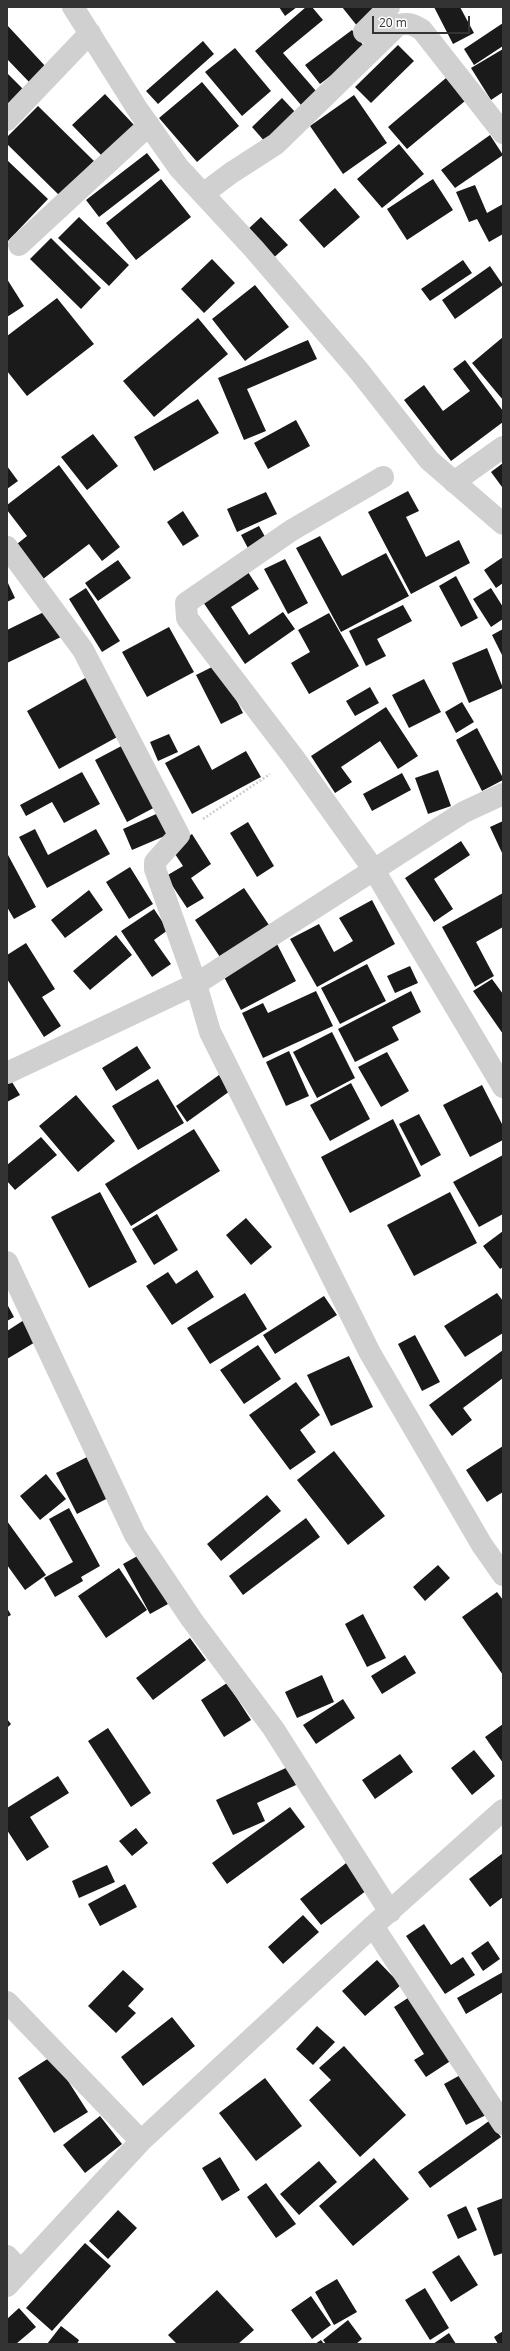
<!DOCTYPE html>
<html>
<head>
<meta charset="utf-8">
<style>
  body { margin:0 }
  #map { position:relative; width:510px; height:2351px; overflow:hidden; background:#fff; font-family:"Open Sans",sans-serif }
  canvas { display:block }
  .frame { position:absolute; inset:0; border:8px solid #333; pointer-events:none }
  .scale { position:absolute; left:372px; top:16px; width:98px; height:18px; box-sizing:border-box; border:2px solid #333; border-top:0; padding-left:5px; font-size:12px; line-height:14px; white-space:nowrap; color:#333; -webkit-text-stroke:3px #fff; paint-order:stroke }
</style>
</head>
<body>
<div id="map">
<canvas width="510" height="2351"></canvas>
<div class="frame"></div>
<div class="scale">20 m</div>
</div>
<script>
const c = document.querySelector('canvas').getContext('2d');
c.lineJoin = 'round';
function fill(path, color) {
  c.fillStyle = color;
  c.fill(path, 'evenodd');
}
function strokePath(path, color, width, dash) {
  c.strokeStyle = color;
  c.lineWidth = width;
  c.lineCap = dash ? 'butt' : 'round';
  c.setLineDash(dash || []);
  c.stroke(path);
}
const building = new Path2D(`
  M 279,7 L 297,7 L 285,16 Z
  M 306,7 L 312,7 L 323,20 L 283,53 L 316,91 L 301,105 L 255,51 Z
  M 342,7 L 378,7 L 358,27 Z
  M 434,7 L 460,7 L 474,33 L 453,44 Z
  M 503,23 L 503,46 L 474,65 L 464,49 Z
  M 7,25 L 47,68 L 31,84 L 7,59 Z
  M 352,30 L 366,49 L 320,84 L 305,65 Z
  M 203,41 L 214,54 L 158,104 L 146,91 Z
  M 398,45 L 414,61 L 371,103 L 355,87 Z
  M 235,48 L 271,91 L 242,116 L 205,72 Z
  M 503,49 L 503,92 L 491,100 L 471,68 Z
  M 7,73 L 25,91 L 7,108 Z
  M 446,78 L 465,101 L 407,149 L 388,127 Z
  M 202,82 L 239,126 L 197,162 L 159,118 Z
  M 105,94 L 134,125 L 102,156 L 72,125 Z
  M 354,95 L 387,143 L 343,174 L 310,126 Z
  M 282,98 L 297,114 L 266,143 L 252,127 Z
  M 38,106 L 94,161 L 59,195 L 7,144 L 7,137 Z
  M 490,135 L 503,155 L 455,188 L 441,170 Z
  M 399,144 L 424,174 L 382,208 L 357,179 Z
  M 147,153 L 160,170 L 99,217 L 86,200 Z
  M 7,160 L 48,199 L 8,241 L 7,239 Z
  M 161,179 L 191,217 L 136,260 L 106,223 Z
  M 433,179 L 453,210 L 407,240 L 387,209 Z
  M 475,185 L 487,213 L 503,204 L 503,234 L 489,242 L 477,219 L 469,222 L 456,192 Z
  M 335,188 L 360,217 L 324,248 L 299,220 Z
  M 79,217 L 129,265 L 109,286 L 58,238 Z
  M 261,217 L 288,245 L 271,260 L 245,232 Z
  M 51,238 L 101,288 L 81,309 L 30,259 Z
  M 212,259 L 235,283 L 204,313 L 181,289 Z
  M 463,260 L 472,273 L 430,301 L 421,289 Z
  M 490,266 L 503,285 L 455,319 L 442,300 Z
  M 7,279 L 24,306 L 7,317 Z
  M 255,285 L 289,327 L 245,361 L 212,319 Z
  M 57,298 L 94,344 L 27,396 L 7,371 L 7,336 Z
  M 198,318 L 228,354 L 154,417 L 123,381 Z
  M 503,337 L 503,400 L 472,363 Z
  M 308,340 L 317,359 L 247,389 L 266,431 L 244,440 L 218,378 Z
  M 465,360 L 503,411 L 503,422 L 451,461 L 404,400 L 424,385 L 443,411 L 470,391 L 453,369 Z
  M 198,399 L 219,433 L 154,471 L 134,437 Z
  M 296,420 L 310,446 L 268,469 L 254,443 Z
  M 93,434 L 118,466 L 87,490 L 61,457 Z
  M 503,463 L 503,486 L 502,487 L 491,472 Z
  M 59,465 L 120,547 L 102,561 L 89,544 L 43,579 L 17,544 L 27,536 L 7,510 L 7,505 Z
  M 7,466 L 18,481 L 7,489 Z
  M 408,491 L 419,511 L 406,517 L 426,557 L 459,540 L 470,563 L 411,594 L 368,512 Z
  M 266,492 L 277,514 L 237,532 L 227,509 Z
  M 183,511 L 199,536 L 183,546 L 167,522 Z
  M 259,526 L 268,542 L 250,552 L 241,535 Z
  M 320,536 L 342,576 L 386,553 L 409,596 L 341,632 L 296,548 Z
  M 503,557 L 503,583 L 496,588 L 484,570 Z
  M 285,559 L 308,603 L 288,614 L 264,569 Z
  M 118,560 L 131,578 L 98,601 L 85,583 Z
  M 246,569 L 259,589 L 231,607 L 249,635 L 283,612 L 295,629 L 245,664 L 201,599 Z
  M 456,576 L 478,618 L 461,627 L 439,586 Z
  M 7,581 L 15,598 L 7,602 Z
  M 86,588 L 120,641 L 102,652 L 69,599 Z
  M 491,588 L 503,607 L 503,619 L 491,627 L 473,599 Z
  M 403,605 L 412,621 L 377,639 L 386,656 L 366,666 L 349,631 Z
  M 48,610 L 61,637 L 7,663 L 7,630 Z
  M 329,613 L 359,666 L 309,694 L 291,663 L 310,652 L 298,630 Z
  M 169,627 L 194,672 L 147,697 L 122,652 Z
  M 503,629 L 503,657 L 492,635 Z
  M 487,648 L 503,688 L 469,703 L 452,663 Z
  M 218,664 L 243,713 L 221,724 L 196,675 Z
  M 87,677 L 119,736 L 59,769 L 27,711 Z
  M 424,679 L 441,712 L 409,728 L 392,695 Z
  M 370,687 L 379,703 L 355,716 L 346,701 Z
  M 462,702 L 474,722 L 456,733 L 445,712 Z
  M 386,707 L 418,756 L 398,769 L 380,741 L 341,767 L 352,782 L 335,793 L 311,756 Z
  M 477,728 L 503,778 L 503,780 L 482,791 L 456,740 Z
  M 169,734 L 178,752 L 158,761 L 150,742 Z
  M 129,742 L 161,804 L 127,822 L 95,760 Z
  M 199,745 L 212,770 L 246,751 L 261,777 L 192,814 L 165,763 Z
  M 438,770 L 451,806 L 428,814 L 415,778 Z
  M 82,772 L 100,804 L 64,823 L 52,802 L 26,816 L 20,805 Z
  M 402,773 L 411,790 L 372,811 L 363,794 Z
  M 165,810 L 174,832 L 132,850 L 123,829 Z
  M 503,821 L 503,855 L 490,827 Z
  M 248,822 L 274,866 L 257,877 L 230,833 Z
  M 35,829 L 48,855 L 96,829 L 110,854 L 47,888 L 19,837 Z
  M 192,834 L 211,864 L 191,878 L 204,898 L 187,908 L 166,876 L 183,866 L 171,848 Z
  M 461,841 L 470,855 L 434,879 L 453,909 L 434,922 L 405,878 Z
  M 7,853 L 36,907 L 14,919 L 7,907 Z
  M 130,867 L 153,904 L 129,919 L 106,882 Z
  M 244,888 L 269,925 L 220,957 L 195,920 Z
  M 89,890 L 103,910 L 65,938 L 51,920 Z
  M 503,893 L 503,927 L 476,942 L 494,976 L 475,987 L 442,927 Z
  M 372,900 L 395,944 L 317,987 L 290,939 L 319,924 L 334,952 L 353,941 L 339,918 Z
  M 154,909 L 168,930 L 154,940 L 171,964 L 152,977 L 121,931 Z
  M 116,935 L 132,955 L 90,990 L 73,971 Z
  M 26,943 L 55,989 L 42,997 L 61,1026 L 44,1037 L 7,979 L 7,955 Z
  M 277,944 L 296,981 L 241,1010 L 222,973 Z
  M 367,964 L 386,1001 L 340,1024 L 321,988 Z
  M 410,966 L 418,983 L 395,993 L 387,976 Z
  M 492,979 L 503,994 L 503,1034 L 473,991 Z
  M 316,991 L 333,1026 L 263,1058 L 242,1013 L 263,1003 L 268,1013 Z
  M 411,991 L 421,1012 L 392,1027 L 399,1040 L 355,1062 L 338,1029 Z
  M 332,1032 L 355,1078 L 317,1098 L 293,1052 Z
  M 137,1046 L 151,1068 L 116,1091 L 102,1068 Z
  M 289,1051 L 309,1096 L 286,1106 L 266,1062 Z
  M 387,1052 L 409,1091 L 381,1107 L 358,1067 Z
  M 219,1075 L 230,1091 L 187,1122 L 176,1106 Z
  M 158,1079 L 184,1123 L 138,1150 L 112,1106 Z
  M 12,1082 L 20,1095 L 7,1102 L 7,1084 Z
  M 351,1083 L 370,1119 L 330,1141 L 310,1105 Z
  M 482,1085 L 503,1126 L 503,1140 L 470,1157 L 443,1105 Z
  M 76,1095 L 115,1141 L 78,1172 L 39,1126 Z
  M 419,1114 L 441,1155 L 421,1166 L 399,1124 Z
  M 393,1119 L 421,1176 L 350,1213 L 321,1157 Z
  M 194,1129 L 220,1171 L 131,1226 L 105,1184 Z
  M 41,1137 L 57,1155 L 15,1190 L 7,1181 L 7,1165 Z
  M 503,1155 L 503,1214 L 479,1227 L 453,1182 Z
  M 100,1192 L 137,1262 L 89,1288 L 51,1217 Z
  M 450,1192 L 477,1243 L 414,1276 L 387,1225 Z
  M 157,1214 L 178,1250 L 154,1265 L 132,1229 Z
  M 246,1218 L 272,1247 L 251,1265 L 226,1235 Z
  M 503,1231 L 503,1267 L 500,1269 L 483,1246 Z
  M 197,1270 L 214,1297 L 172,1325 L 146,1286 L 168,1272 L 176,1284 Z
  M 245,1293 L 267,1329 L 210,1364 L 187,1328 Z
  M 497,1293 L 503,1301 L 503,1333 L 465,1357 L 444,1326 Z
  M 324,1296 L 337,1315 L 275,1354 L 263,1335 Z
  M 7,1304 L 14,1317 L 7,1321 Z
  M 24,1320 L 37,1341 L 7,1359 L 7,1331 Z
  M 415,1335 L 440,1382 L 422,1391 L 398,1344 Z
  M 258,1345 L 281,1379 L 244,1404 L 220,1370 Z
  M 503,1350 L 503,1378 L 463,1408 L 472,1420 L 452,1436 L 429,1405 Z
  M 349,1356 L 373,1407 L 331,1426 L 307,1375 Z
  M 296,1382 L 320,1415 L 300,1430 L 316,1452 L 290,1470 L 249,1415 Z
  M 503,1446 L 503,1492 L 487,1502 L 466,1470 Z
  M 334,1451 L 385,1516 L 348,1545 L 297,1480 Z
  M 89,1456 L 110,1497 L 77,1514 L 56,1473 Z
  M 46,1474 L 66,1499 L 40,1520 L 20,1496 Z
  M 267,1495 L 281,1511 L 221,1561 L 207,1544 Z
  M 69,1508 L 100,1566 L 81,1577 L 83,1581 L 55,1597 L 44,1578 L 73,1562 L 49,1519 Z
  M 306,1518 L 320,1537 L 243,1595 L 229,1576 Z
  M 7,1521 L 46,1575 L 25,1590 L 7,1565 Z
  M 141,1554 L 168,1604 L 150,1614 L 123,1564 Z
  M 438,1565 L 450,1578 L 425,1601 L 413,1587 Z
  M 119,1568 L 147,1610 L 106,1638 L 78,1596 Z
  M 497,1592 L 503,1600 L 503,1675 L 462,1617 Z
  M 7,1608 L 11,1615 L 7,1617 Z
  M 363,1614 L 386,1658 L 367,1667 L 345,1624 Z
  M 190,1638 L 206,1660 L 153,1700 L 136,1678 Z
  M 405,1655 L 416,1673 L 382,1694 L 371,1676 Z
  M 322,1675 L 334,1702 L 297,1718 L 285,1692 Z
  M 227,1683 L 251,1720 L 224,1737 L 201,1700 Z
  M 343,1699 L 355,1718 L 316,1744 L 303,1725 Z
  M 7,1719 L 11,1724 L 7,1728 Z
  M 503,1724 L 503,1763 L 485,1737 Z
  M 108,1728 L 151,1793 L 131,1807 L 88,1741 Z
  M 474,1750 L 495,1776 L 472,1795 L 451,1768 Z
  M 400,1754 L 413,1772 L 375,1799 L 362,1780 Z
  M 288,1767 L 296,1785 L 257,1803 L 265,1821 L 233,1835 L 216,1800 Z
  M 58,1776 L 69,1793 L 30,1817 L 49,1847 L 27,1861 L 7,1830 L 7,1808 Z
  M 290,1807 L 305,1827 L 227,1884 L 212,1863 Z
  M 136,1828 L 148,1843 L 132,1856 L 119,1841 Z
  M 503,1853 L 503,1897 L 490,1907 L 469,1879 Z
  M 350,1860 L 371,1887 L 321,1925 L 300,1899 Z
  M 107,1865 L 115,1882 L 79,1898 L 72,1881 Z
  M 125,1884 L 137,1907 L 100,1926 L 88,1904 Z
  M 303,1915 L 319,1932 L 283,1964 L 268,1947 Z
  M 424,1924 L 451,1965 L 463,1957 L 475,1975 L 445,1994 L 406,1936 Z
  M 488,1941 L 500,1959 L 483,1971 L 471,1953 Z
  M 377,1960 L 401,1985 L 365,2016 L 342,1991 Z
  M 123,1970 L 144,1989 L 128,2006 L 136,2013 L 116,2033 L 88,2006 Z
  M 503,1972 L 503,1992 L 466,2014 L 457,1998 Z
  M 411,1996 L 452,2060 L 426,2077 L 414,2060 L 424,2054 L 394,2007 Z
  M 172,2017 L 195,2046 L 143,2086 L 121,2057 Z
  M 317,2026 L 335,2042 L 313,2065 L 296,2049 Z
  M 344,2046 L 406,2115 L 360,2157 L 309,2100 L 331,2080 L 319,2068 Z
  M 52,2056 L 88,2112 L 54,2133 L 18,2078 Z
  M 464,2073 L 486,2115 L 466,2125 L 444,2084 Z
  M 265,2078 L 302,2126 L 256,2161 L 219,2113 Z
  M 100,2116 L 122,2144 L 85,2173 L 63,2145 Z
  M 489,2121 L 501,2137 L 430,2188 L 418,2172 Z
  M 220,2157 L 240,2190 L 222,2201 L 202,2168 Z
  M 374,2158 L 409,2199 L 353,2246 L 319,2206 Z
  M 319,2161 L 337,2182 L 299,2215 L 280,2194 Z
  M 266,2183 L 296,2224 L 276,2238 L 247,2197 Z
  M 503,2198 L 503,2253 L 494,2256 L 477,2208 Z
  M 466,2206 L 477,2230 L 458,2239 L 447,2215 Z
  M 118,2210 L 137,2228 L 108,2259 L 89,2241 Z
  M 85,2243 L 111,2266 L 52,2331 L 26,2308 Z
  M 459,2255 L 478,2285 L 451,2302 L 432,2272 Z
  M 337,2279 L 357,2312 L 334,2325 L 315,2292 Z
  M 425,2288 L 449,2328 L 430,2340 L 405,2300 Z
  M 217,2290 L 254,2330 L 238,2344 L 177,2344 L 168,2335 Z
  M 311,2296 L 331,2325 L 312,2339 L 291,2310 Z
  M 19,2308 L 36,2327 L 16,2344 L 7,2344 L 7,2319 Z
  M 348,2320 L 362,2339 L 356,2344 L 326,2344 L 323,2340 Z
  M 61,2326 L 79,2340 L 77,2344 L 47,2344 Z
  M 503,2331 L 503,2344 L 498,2344 L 494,2337 Z
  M 449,2333 L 456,2344 L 433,2344 Z
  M 321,2340 L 324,2344 L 315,2344 Z`);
const path = new Path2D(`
  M 203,819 L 270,774`);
const minor = new Path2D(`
  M 73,7 L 138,110 L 179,168 L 254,249 L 359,371 L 429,460 L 503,524
  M 364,32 L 389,7
  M 7,120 L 90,33
  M 203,194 L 231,173 L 276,144 L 398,25 C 409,23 413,24 422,30 L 503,133
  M 19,245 L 149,125
  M 383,477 L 292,530 L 186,603 L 187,618 L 294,758 L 374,870 L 503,1087
  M 454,482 L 503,447
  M 7,547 L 83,650 L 179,835 L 155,862 L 155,869 L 196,984 L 7,1073
  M 503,794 L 464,812 L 196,984 L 210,1032 L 370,1353 L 482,1545 L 503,1575
  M 7,1262 L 135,1535 L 192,1620 L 273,1728 L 390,1912
  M 373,1926 L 503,2124
  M 7,2002 L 141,2141
  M 7,2256 L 21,2271
  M 7,2286 L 141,2141 L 373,1926 L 503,1810`);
fill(building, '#1a1a1a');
strokePath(path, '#cdcdcd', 2.5, [2, 2]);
strokePath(minor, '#d0d0d0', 22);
</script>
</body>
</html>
